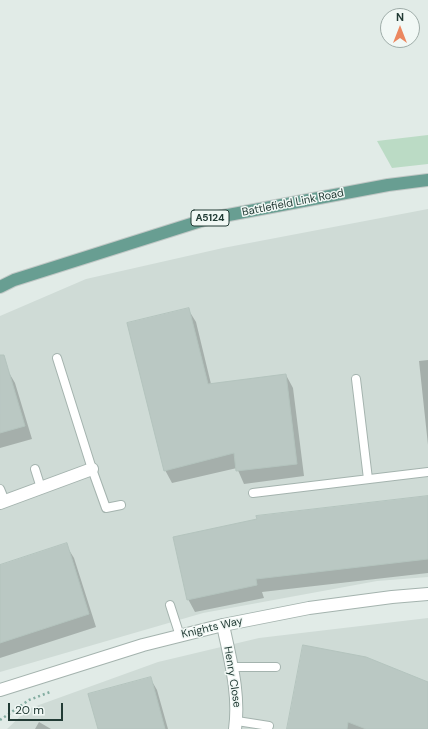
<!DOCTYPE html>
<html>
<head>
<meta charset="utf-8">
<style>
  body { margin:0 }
  #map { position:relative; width:428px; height:729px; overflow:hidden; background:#e1ebe7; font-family:"DM Sans",sans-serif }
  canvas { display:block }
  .north { position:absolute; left:380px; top:8px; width:40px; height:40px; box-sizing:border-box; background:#f1f8f5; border:1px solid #9eaca8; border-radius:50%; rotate:0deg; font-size:11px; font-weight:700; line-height:16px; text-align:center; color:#223b35 }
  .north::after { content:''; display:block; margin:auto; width:14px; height:18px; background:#eb875f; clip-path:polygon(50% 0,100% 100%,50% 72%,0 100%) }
  .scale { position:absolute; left:8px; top:703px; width:55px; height:18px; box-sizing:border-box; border:2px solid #223b35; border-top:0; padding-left:5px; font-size:12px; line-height:14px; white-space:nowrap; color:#223b35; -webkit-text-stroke:3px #f1f8f5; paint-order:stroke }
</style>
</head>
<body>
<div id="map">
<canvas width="428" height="729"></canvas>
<div class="north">N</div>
<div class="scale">20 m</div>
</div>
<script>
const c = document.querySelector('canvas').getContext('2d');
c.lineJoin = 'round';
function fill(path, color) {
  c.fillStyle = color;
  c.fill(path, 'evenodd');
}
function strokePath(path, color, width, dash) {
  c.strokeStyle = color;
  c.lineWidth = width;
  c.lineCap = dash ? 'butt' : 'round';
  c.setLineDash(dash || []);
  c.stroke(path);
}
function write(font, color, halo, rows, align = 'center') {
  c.font = font + ' "DM Sans",sans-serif';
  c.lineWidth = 3;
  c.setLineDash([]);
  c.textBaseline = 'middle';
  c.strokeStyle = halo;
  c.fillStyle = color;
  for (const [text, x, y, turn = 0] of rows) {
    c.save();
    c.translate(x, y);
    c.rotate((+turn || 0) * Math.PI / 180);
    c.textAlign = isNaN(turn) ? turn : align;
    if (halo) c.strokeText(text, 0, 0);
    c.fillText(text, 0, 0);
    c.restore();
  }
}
const built = new Path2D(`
  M 428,209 L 428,577 L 377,581 L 203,613 L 0,672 L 0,316 L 86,279 L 223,248 Z
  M 428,618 L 428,729 L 7,729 L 28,709 L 158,662 L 259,638 Z`);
const green = new Path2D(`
  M 428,135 L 428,164 L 392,168 L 377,141 Z`);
const shadow = new Path2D(`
  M 188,309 L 196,322 L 211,384 L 286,375 L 293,388 L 304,476 L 244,484 L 237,468 L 172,483 L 165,470 Z
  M 428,360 L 428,445 L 419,361 Z
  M 8,371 L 15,383 L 32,439 L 0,448 L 0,373 Z
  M 428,497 L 428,573 L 262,592 L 264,598 L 195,612 L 188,599 Z
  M 66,545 L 74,558 L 96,627 L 0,658 L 0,566 Z
  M 150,678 L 157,690 L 168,729 L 99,729 Z
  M 428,683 L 428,729 L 288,729 Z
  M 39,722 L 51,729 L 35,729 Z`);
const building = new Path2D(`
  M 189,308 L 208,384 L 286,374 L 297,464 L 236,471 L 234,453 L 164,471 L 127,323 Z
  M 0,355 L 4,355 L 25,426 L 0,433 Z
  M 428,496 L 428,559 L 256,579 L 257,585 L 187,600 L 173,537 L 257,519 L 256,516 Z
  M 67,543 L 89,614 L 0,643 L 0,565 Z
  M 303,645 L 366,657 L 428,682 L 428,729 L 366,729 L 348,722 L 347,729 L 287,729 Z
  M 151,677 L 165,729 L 98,729 L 88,694 Z`);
const path = new Path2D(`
  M 0,720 L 29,700 L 50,692`);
const service = new Path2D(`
  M 57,358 L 92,469 L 106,508 L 121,505
  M 356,379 L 368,479
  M 35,469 L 41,488
  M 0,489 L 5,501
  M 253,493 L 428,472
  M 170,605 L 180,636
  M 232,667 L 276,667
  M 237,721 L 269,726`);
const minor = new Path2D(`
  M 0,503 L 92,469
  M 223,625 C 230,659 240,694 235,729`);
const tertiary = new Path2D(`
  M 0,690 L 143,645 L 223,625 L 309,608 L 392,597 L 428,594`);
const primary = new Path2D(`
  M 0,287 L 14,280 L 207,219 L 388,185 L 428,180`);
const shields = [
  [210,218,38]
];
const shieldNames = [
  ["A5124",210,218]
];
const streetNames = [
  ["Battlefield Link Road",293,203,-11],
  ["Knights Way",212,628,-13],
  ["Henry Close",232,677,81]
];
fill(built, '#cfdbd6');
fill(green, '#bbdbc5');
fill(shadow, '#0003');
fill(building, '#bac8c3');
strokePath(building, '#b4c4be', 1);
strokePath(service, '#a4b3ae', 10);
strokePath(minor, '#a4b3ae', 14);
strokePath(tertiary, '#a4b3ae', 14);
strokePath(primary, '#c1c8c6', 14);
strokePath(path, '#83ada1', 2.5, [2, 3]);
strokePath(service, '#fff', 8);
strokePath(minor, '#fff', 12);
strokePath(tertiary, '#fff', 12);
strokePath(primary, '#689e92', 12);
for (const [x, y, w] of shields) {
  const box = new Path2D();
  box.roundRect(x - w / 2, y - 8, w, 16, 3);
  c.fillStyle = '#f1f8f5';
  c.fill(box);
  strokePath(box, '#223b35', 1);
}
write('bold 10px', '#223b35', null, shieldNames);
write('11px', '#223b35', '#f1f8f5', streetNames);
</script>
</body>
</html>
